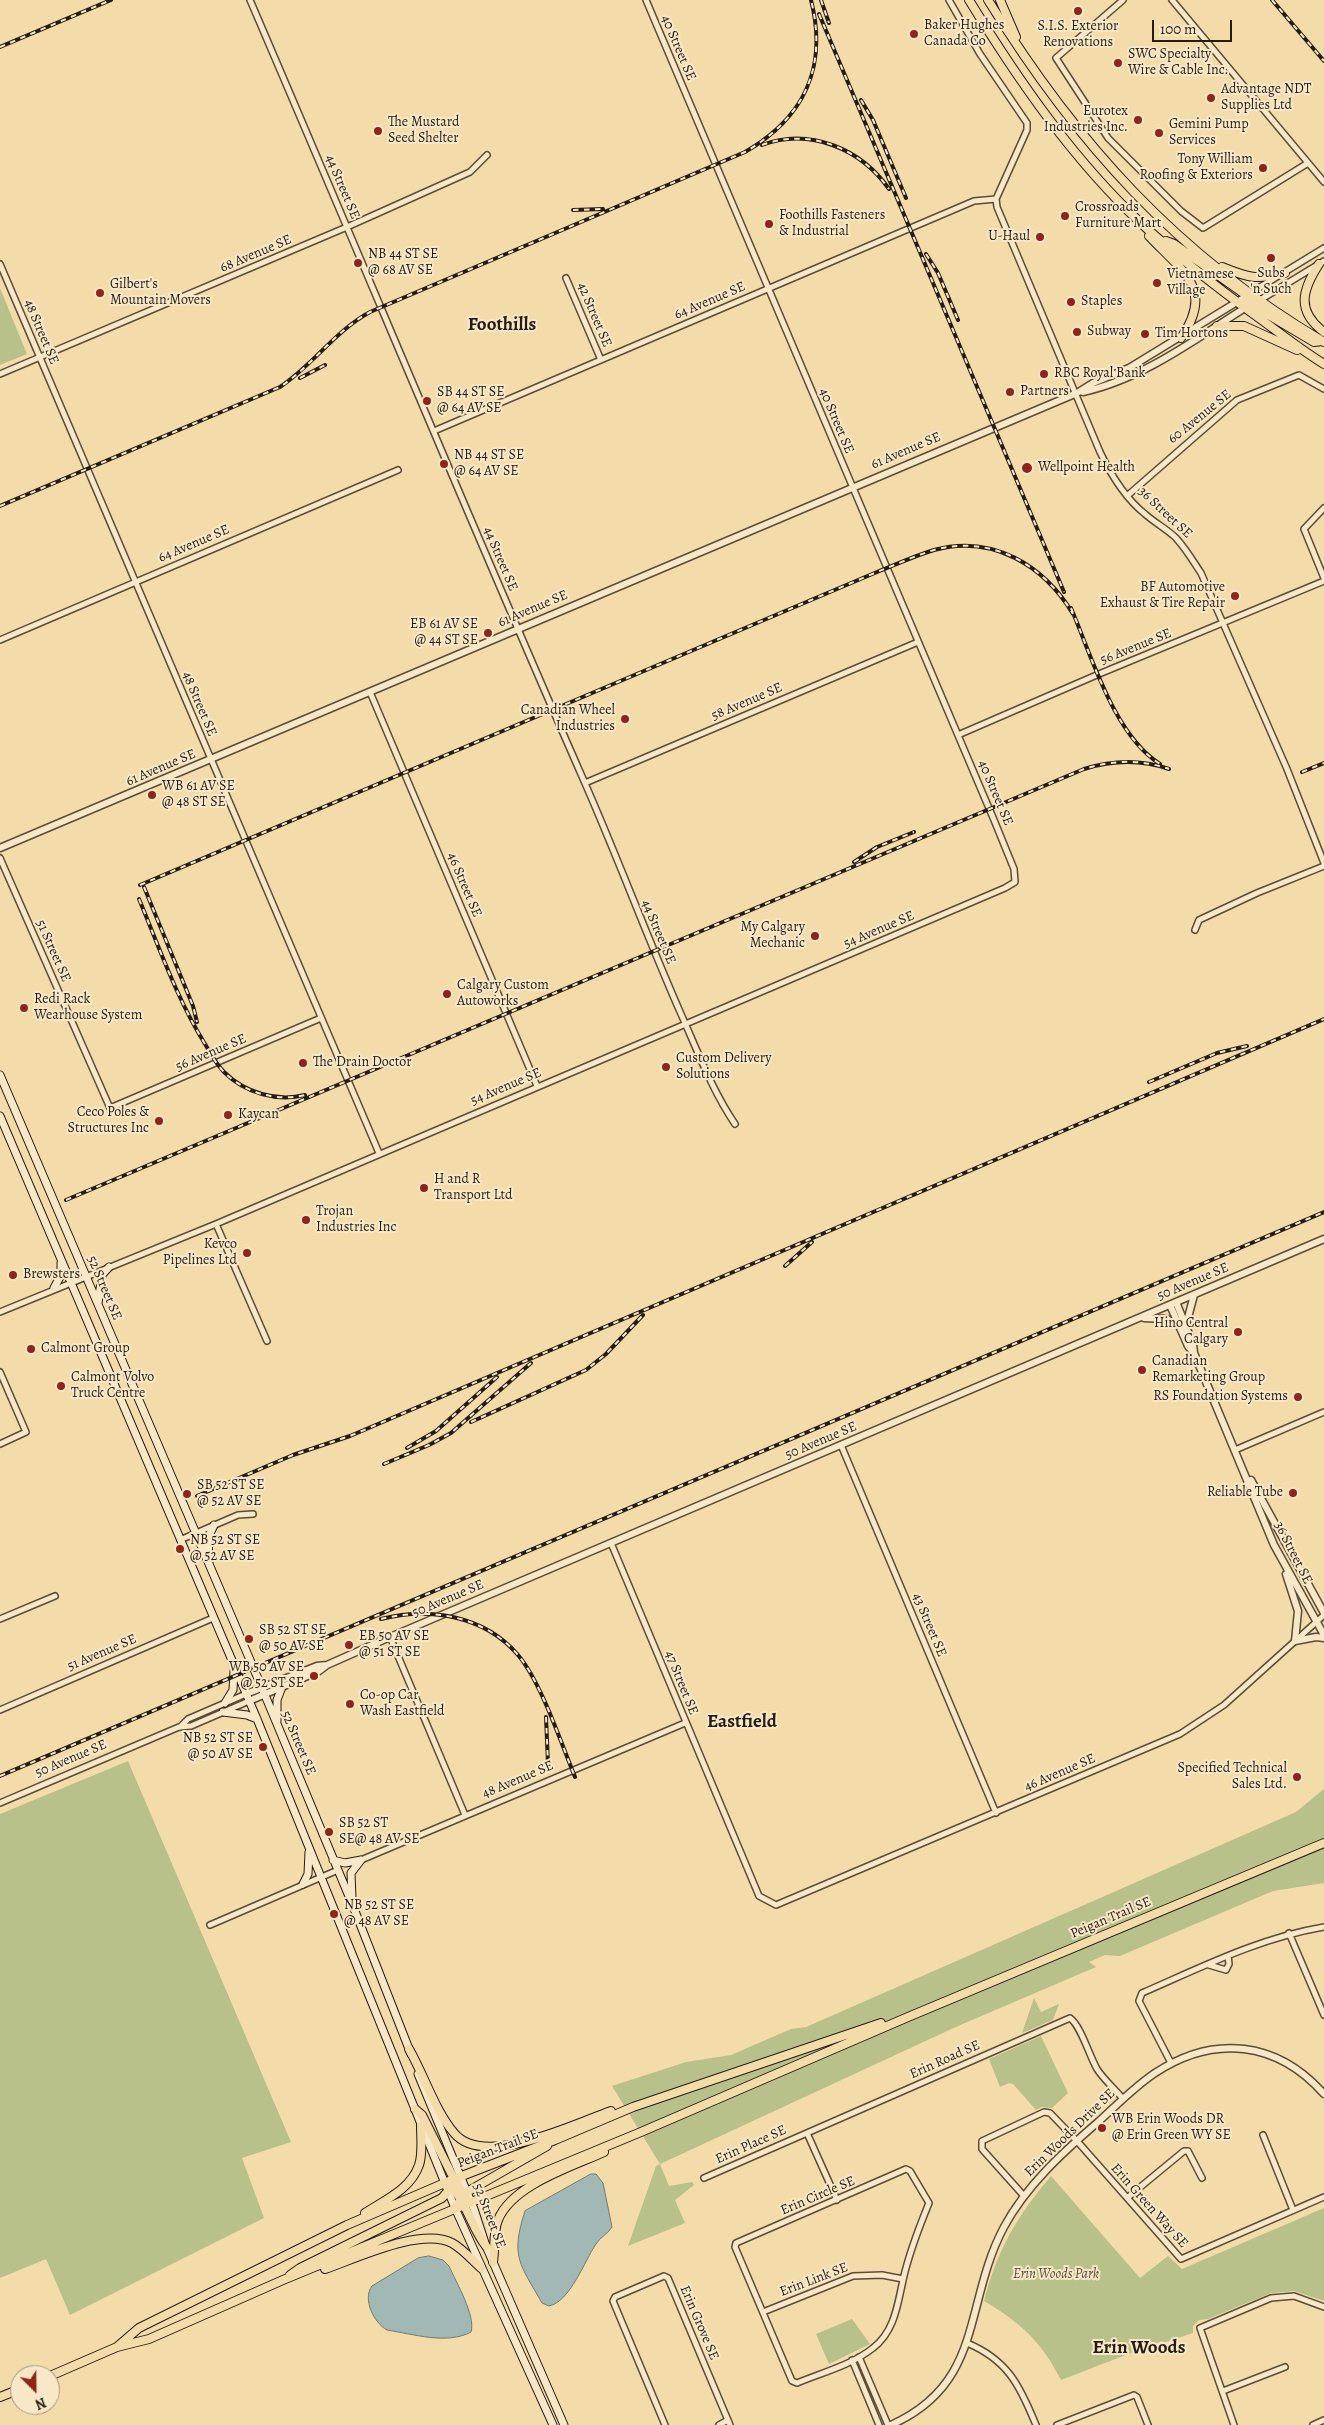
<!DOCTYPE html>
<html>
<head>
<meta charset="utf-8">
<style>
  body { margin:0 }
  #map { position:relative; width:1324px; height:2425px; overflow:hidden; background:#f4dbaa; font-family:Alegreya,serif }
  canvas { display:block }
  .north { position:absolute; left:10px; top:2365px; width:50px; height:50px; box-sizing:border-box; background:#f8e8c8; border:1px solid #a49680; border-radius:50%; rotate:157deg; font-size:14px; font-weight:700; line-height:20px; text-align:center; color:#261c13 }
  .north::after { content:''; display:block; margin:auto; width:18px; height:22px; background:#8f2418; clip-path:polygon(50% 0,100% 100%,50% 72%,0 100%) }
  .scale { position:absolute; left:1152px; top:20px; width:80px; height:22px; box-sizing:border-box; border:2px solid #261c13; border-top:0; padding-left:6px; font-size:15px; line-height:18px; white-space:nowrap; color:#261c13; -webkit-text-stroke:4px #f8e8c8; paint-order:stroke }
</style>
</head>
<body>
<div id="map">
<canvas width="1324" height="2425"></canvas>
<div class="north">N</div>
<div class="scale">100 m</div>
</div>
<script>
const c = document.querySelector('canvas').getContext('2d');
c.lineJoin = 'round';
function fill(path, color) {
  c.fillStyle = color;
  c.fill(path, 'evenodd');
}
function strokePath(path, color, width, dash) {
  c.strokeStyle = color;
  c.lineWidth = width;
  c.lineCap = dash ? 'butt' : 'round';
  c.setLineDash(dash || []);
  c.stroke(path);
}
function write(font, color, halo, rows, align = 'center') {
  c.font = font + ' Alegreya,serif';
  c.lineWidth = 4;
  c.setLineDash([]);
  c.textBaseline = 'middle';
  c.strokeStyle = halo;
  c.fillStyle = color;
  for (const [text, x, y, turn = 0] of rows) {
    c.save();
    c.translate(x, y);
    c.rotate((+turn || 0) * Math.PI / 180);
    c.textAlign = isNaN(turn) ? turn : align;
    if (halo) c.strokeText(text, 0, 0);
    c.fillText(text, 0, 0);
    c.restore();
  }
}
const green = new Path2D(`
  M 0,288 L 27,354 L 0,365 Z
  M 128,1761 L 291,2142 L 242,2158 L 264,2218 L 70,2315 L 46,2259 L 0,2278 L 0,1814 Z
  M 1324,1789 L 1324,1883 L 1273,1891 L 1120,1956 L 1105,1955 L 1089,1962 L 1096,1967 L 958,2026 L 660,2164 L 669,2186 L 692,2182 L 694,2185 L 675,2200 L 685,2223 L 628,2246 L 656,2166 L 660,2164 L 612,2086 L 686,2062 L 731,2055 L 791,2029 L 806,2027 L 1296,1812 Z
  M 1034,1998 L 1041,2012 L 1059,2004 L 1053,2020 L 1022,2033 Z
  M 1041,2036 L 1068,2093 L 1052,2108 L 1042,2107 L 1036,2110 L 1013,2084 L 1009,2083 L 1000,2087 L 989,2059 Z
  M 1051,2176 L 1140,2278 L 1168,2256 L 1182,2269 L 1324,2208 L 1324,2301 L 1294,2291 L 1271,2293 L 1208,2319 L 1199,2320 L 1193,2326 L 1193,2333 L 1163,2343 L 1162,2341 L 1061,2380 C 1041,2341 1021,2323 984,2301 C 998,2248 1016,2218 1051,2176 Z
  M 852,2319 L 870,2344 L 829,2364 L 816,2334 Z`);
const water = new Path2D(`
  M 591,2174 L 596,2174 L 603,2183 L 612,2227 C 608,2234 600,2237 596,2244 C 585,2260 570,2302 549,2306 L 542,2303 C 520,2264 510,2257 525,2211 Z
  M 429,2256 L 443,2260 L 449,2266 C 456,2282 476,2316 471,2332 C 447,2345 413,2334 387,2330 C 374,2323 362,2299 372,2286 L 418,2258 Z`);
const minor = new Path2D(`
  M 250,0 C 362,260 470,522 584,781 C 618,858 647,937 681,1014 C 698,1052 712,1090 735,1124
  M 949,0 L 980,54 L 1027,123 L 1027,130 L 996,199 L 997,207 L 1100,452 C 1111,475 1125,498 1145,514 C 1155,523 1167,529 1176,538 C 1186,549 1193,561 1201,573 L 1287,769 L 1324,863
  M 1123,0 L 1056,58 L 1108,138 L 1181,211 L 1203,228 L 1308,163
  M 1172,0 L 1324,182
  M 0,264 L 379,1153
  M 566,278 L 601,360
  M 1252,292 L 1324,248
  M 1260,300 L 1324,261
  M 0,374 L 347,227 L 470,172 L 487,155
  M 434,431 L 974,201 L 996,199
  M 1127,496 L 1237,400 L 1299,375 L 1324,389
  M 1324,508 L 1304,529 L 1324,578
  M 0,640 L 398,470
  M 370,692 L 537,1086
  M 958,735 L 1099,674 L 1324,581
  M 585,783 L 918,642
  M 0,858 L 110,1108 L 321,1018
  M 1195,930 L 1199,920 L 1257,893 L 1324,866
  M 216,1224 L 267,1341
  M 0,1312 L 216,1224 L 1005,888 L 1015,882 L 1014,869 L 994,820 L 646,0
  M 0,1372 L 26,1432 L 0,1444
  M 841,1445 L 996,1813
  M 1235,1450 L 1324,1412
  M 180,1540 L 238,1515 L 253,1514
  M 611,1543 L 759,1896 L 776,1905 L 1180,1734 L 1224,1705 L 1324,1615
  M 0,1619 L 55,1596
  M 390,1637 L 465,1815
  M 0,1710 L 213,1618
  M 180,1727 L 188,1719 L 246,1694
  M 0,1803 L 179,1727 L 191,1726 L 249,1701
  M 361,1860 L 685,1723
  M 210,1925 L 338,1870
  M 1289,1933 L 1324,2015
  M 1209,1965 L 1226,1970 L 1229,1964 L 1228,1956
  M 1171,2063 L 1139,2001 L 1142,1993 C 1202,1967 1259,1938 1324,1927
  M 807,2133 L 837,2200
  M 1263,2135 L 1293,2210
  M 906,2169 L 910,2171 L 929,2203 C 920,2225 912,2246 906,2268 C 898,2296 898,2329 873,2348 C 852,2365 821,2373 797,2383 L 792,2381 L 735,2247 L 736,2243 Z
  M 704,2178 L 1070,2018 C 1081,2026 1089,2055 1097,2069 C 1104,2080 1115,2089 1123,2099
  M 1024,2196 L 982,2149 L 982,2141 L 1044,2112 L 1050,2113 L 1077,2141 L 1181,2259 L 1324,2197
  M 1127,2198 L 1184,2151 L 1188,2151 L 1202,2178
  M 763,2312 L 853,2276 L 882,2275 L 903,2279
  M 967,2343 C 1008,2360 1020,2386 1036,2425
  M 859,2357 L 888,2425
  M 852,2360 L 879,2425
  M 1223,2391 L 1285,2367
  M 665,2425 L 613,2301 L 615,2297 L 664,2276 L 668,2278 L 730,2425
  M 719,2425 L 728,2420
  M 1057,2425 L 1134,2395 L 1137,2397 L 1148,2425
  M 1234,2425 L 1200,2328 L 1271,2298 L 1294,2296 L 1324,2307
  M 1313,2425 L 1324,2420`);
const tertiary = new Path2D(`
  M 1083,392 C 1143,379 1197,338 1248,306
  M 0,848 L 1077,393 L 1093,383 L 1129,368 L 1250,294
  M 1176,1302 L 1193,1344 L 1194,1353 L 1274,1545 L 1324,1635
  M 1170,1305 L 1188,1346 L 1194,1353
  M 1144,1318 L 1167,1319 L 1177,1325
  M 1186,1325 L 1194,1295
  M 1251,1480 L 1324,1613
  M 1286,1574 L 1298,1611 L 1295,1641 L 1316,1637 L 1324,1638
  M 246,1694 L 317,1666 L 327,1665
  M 249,1701 L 319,1671 L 327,1665 L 390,1637 L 1324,1239
  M 891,2425 C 985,2383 963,2304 1004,2227 C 1026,2186 1062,2153 1097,2123 C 1116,2106 1134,2087 1155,2073 C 1214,2034 1277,2041 1324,2094`);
const secondary = new Path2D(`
  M 0,1075 L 262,1688 L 353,1906 L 411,2054
  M 0,1116 L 257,1719 L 455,2208 L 553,2425
  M 54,1288 L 61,1275 L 61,1263
  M 98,1303 L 102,1275 L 109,1267
  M 209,1563 L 208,1538 L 214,1525
  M 225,1703 L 233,1690 L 234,1671
  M 223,1712 L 247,1715 L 257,1719
  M 277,1721 L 277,1700 L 282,1687
  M 333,1860 L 345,1863 L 361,1860
  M 303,1884 L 308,1874 L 309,1852
  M 352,1899 L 351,1873 L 361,1860
  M 418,2074 L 474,2209 L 486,2246 L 564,2425`);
const primary = new Path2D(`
  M 969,0 C 1018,80 1074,161 1143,225 C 1179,258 1219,289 1259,318 C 1280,333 1301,350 1324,364
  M 988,0 C 1076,143 1178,256 1324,342
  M 1000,0 L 1016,37
  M 1149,236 C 1183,272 1215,289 1181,338
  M 1166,241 L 1174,244 L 1253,300 L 1260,300
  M 1319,264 C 1302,290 1296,311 1324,332
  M 1222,267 C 1249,278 1256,280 1285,273
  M 1245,301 L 1314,342 L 1323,341
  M 1217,326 L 1244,326 L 1297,350
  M 409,2049 C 424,2075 435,2111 454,2133 C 484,2169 574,2124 611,2111
  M 415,2109 L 422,2115 L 454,2179 L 466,2198
  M 449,2185 C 465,2198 472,2229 486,2246
  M 455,2208 L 467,2192 L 547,2146
  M 365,2213 C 385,2200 411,2189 419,2165 C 423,2154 421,2138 421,2126
  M 493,2262 C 495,2249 493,2232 498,2220 C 512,2185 571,2167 604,2152
  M 325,2269 C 357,2258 421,2227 452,2243 C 463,2249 472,2260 481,2268
  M 290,2275 L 300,2268 L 442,2198 L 460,2177
  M 118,2346 L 139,2328 L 347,2225 L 454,2179 L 555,2140 L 633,2107 L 881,2023
  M 50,2376 L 117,2347 L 149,2339 L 283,2280 L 641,2132 L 908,2017 L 1324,1843
  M 0,2397 L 20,2389`);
const rail = new Path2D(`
  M 821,0 L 829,23
  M 1272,0 L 1324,61
  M 819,14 L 1064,592
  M 0,47 L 111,0
  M 861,100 L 873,120 L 906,198
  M 762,145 C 810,127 861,149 889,189
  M 573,210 L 603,209
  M 926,254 L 938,273 L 958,320
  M 300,378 L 325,365
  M 0,506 L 280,387 C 313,365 335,331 370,312 L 745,152 C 804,118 828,67 811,0
  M 1071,608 C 1092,657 1114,735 1160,764
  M 1302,772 L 1324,763
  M 854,862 L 877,847 L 914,832
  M 140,885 L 877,572 C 895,565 914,556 934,550 C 992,534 1044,565 1073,614
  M 144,887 L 193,1006 L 197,1022
  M 139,899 C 159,947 177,999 205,1044 C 211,1054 216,1064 224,1072 C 245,1093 277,1102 305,1095
  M 1149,1082 L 1217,1053 L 1247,1046
  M 66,1200 L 1084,769 C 1113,760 1140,759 1169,769
  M 785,1266 L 812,1242
  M 471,1422 L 586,1370 L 606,1354 L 643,1315
  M 407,1448 L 436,1431 L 497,1377
  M 384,1464 L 429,1445 L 451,1433 L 531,1363
  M 197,1496 L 293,1455 L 350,1436 L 1324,1019
  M 381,1619 C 429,1607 484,1615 518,1655 C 541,1682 561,1743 575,1777
  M 546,1717 L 548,1764
  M 0,1776 L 1324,1212`);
const markers = [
  [1078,11,5,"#8f2418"],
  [914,34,5,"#8f2418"],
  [1118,63,5,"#8f2418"],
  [1211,98,5,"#8f2418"],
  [1138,120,5,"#8f2418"],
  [378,131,5,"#8f2418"],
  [1159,133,5,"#8f2418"],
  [1263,168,5,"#8f2418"],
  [1065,216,5,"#8f2418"],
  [769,224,5,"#8f2418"],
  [1040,237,5,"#8f2418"],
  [1271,258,5,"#8f2418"],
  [358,263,5,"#8f2418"],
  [1157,283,5,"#8f2418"],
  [100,293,5,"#8f2418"],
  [1071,302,5,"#8f2418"],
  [1077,332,5,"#8f2418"],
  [1145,334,5,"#8f2418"],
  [1044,374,5,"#8f2418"],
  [1010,392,5,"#8f2418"],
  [427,401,5,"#8f2418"],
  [444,464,5,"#8f2418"],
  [1027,468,6,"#8f2418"],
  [1235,596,5,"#8f2418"],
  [488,633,5,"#8f2418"],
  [625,719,5,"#8f2418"],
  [152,795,5,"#8f2418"],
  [815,936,5,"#8f2418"],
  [447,994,5,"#8f2418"],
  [24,1008,5,"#8f2418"],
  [303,1063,5,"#8f2418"],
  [666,1067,5,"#8f2418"],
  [228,1115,5,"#8f2418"],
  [159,1121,5,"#8f2418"],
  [424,1188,5,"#8f2418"],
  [306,1220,5,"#8f2418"],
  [247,1253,5,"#8f2418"],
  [13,1275,5,"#8f2418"],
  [1238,1332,5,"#8f2418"],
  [31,1349,5,"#8f2418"],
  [1142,1370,5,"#8f2418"],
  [61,1386,5,"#8f2418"],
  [1298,1397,5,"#8f2418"],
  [1293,1493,5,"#8f2418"],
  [187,1494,5,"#8f2418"],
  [180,1549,5,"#8f2418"],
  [249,1639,5,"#8f2418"],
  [349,1645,5,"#8f2418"],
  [314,1676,5,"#8f2418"],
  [350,1704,5,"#8f2418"],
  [263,1747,5,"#8f2418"],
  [1297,1777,5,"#8f2418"],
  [329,1832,5,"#8f2418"],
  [334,1914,5,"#8f2418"],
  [1102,2128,5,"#8f2418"]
];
const poiNames = [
  ["Baker Hughes",924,26],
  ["Canada Co",924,42],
  ["S.I.S. Exterior",1078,27,"center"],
  ["Renovations",1078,43,"center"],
  ["SWC Specialty",1128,55],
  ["Wire & Cable Inc.",1128,71],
  ["Advantage NDT",1221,90],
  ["Supplies Ltd",1221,106],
  ["Eurotex",1128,112,"right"],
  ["Industries Inc.",1128,128,"right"],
  ["The Mustard",388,123],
  ["Seed Shelter",388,139],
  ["Gemini Pump",1169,125],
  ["Services",1169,141],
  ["Tony William",1253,160,"right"],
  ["Roofing & Exteriors",1253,176,"right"],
  ["Crossroads",1075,208],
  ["Furniture Mart",1075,224],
  ["Foothills Fasteners",779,216],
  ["& Industrial",779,232],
  ["U-Haul",1030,237,"right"],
  ["NB 44 ST SE",368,255],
  ["@ 68 AV SE",368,271],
  ["Subs",1271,274,"center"],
  ["'n Such",1271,290,"center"],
  ["Vietnamese",1167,275],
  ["Village",1167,291],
  ["Gilbert's",110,285],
  ["Mountain Movers",110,301],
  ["Staples",1081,302],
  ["Subway",1087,332],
  ["Tim Hortons",1155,334],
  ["RBC Royal Bank",1054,374],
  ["Partners",1020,392],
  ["SB 44 ST SE",437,393],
  ["@ 64 AV SE",437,409],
  ["NB 44 ST SE",454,456],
  ["@ 64 AV SE",454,472],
  ["Wellpoint Health",1038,468],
  ["BF Automotive",1225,588,"right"],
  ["Exhaust & Tire Repair",1225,604,"right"],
  ["EB 61 AV SE",478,625,"right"],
  ["@ 44 ST SE",478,641,"right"],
  ["Canadian Wheel",615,711,"right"],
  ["Industries",615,727,"right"],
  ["WB 61 AV SE",162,787],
  ["@ 48 ST SE",162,803],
  ["My Calgary",805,928,"right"],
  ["Mechanic",805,944,"right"],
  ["Calgary Custom",457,986],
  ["Autoworks",457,1002],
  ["Redi Rack",34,1000],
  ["Wearhouse System",34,1016],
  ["Custom Delivery",676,1059],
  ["Solutions",676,1075],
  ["The Drain Doctor",313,1063],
  ["Ceco Poles &",149,1113,"right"],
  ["Structures Inc",149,1129,"right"],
  ["Kaycan",238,1115],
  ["H and R",434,1180],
  ["Transport Ltd",434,1196],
  ["Trojan",316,1212],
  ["Industries Inc",316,1228],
  ["Kevco",237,1245,"right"],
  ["Pipelines Ltd",237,1261,"right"],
  ["Brewsters",23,1275],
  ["Hino Central",1228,1324,"right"],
  ["Calgary",1228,1340,"right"],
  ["Calmont Group",41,1349],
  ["Canadian",1152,1362],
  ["Remarketing Group",1152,1378],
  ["Calmont Volvo",71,1378],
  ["Truck Centre",71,1394],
  ["RS Foundation Systems",1288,1397,"right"],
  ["SB 52 ST SE",197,1486],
  ["@ 52 AV SE",197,1502],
  ["Reliable Tube",1283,1493,"right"],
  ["NB 52 ST SE",190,1541],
  ["@ 52 AV SE",190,1557],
  ["SB 52 ST SE",259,1631],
  ["@ 50 AV SE",259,1647],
  ["EB 50 AV SE",359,1637],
  ["@ 51 ST SE",359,1653],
  ["WB 50 AV SE",304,1668,"right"],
  ["@ 52 ST SE",304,1684,"right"],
  ["Co-op Car",360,1696],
  ["Wash Eastfield",360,1712],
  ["NB 52 ST SE",253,1739,"right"],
  ["@ 50 AV SE",253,1755,"right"],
  ["Specified Technical",1287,1769,"right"],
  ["Sales Ltd.",1287,1785,"right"],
  ["SB 52 ST",339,1824],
  ["SE@ 48 AV SE",339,1840],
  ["NB 52 ST SE",344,1906],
  ["@ 48 AV SE",344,1922],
  ["WB Erin Woods DR",1112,2120],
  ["@ Erin Green WY SE",1112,2136]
];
const streetNames = [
  ["40 Street SE",678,48,67],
  ["44 Street SE",342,187,67],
  ["68 Avenue SE",256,254,-23],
  ["64 Avenue SE",710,301,-23],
  ["42 Street SE",594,315,67],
  ["48 Street SE",41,332,67],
  ["60 Avenue SE",1200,417,-39],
  ["40 Street SE",836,421,67],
  ["61 Avenue SE",906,451,-23],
  ["36 Street SE",1165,513,43],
  ["64 Avenue SE",194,544,-23],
  ["44 Street SE",500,559,67],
  ["61 Avenue SE",533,609,-23],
  ["56 Avenue SE",1136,647,-22],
  ["58 Avenue SE",747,702,-23],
  ["48 Street SE",199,704,67],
  ["61 Avenue SE",161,768,-23],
  ["40 Street SE",995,793,67],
  ["46 Street SE",464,885,67],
  ["54 Avenue SE",879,930,-23],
  ["44 Street SE",658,932,67],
  ["51 Street SE",53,951,66],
  ["56 Avenue SE",211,1053,-23],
  ["54 Avenue SE",506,1087,-23],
  ["50 Avenue SE",1193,1282,-23],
  ["52 Street SE",104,1288,67],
  ["50 Avenue SE",821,1441,-23],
  ["36 Street SE",1293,1553,63],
  ["50 Avenue SE",448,1599,-23],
  ["43 Street SE",929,1625,67],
  ["51 Avenue SE",102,1653,-23],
  ["47 Street SE",681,1683,68],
  ["52 Street SE",298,1743,67],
  ["50 Avenue SE",71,1759,-23],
  ["46 Avenue SE",1060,1773,-23],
  ["48 Avenue SE",518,1780,-23],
  ["Peigan Trail SE",1111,1918,-23],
  ["Erin Road SE",945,2060,-24],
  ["Erin Woods Drive SE",1070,2133,-44],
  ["Erin Place SE",751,2145,-24],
  ["Peigan Trail SE",498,2149,-21],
  ["Erin Circle SE",818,2196,-23],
  ["Erin Green Way SE",1149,2206,48],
  ["52 Street SE",489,2216,69],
  ["Erin Link SE",814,2280,-21],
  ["Erin Grove SE",699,2323,67]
];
const parkNames = [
  ["Erin Woods Park",1056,2275]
];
const districtNames = [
  ["Foothills",502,325],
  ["Eastfield",742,1722],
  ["Erin Woods",1139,2348]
];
fill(green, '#b9c18a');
fill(water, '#a1b8b4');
strokePath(water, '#707a74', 1);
strokePath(minor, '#5a4c39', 8);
strokePath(tertiary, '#5a4c39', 9);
strokePath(secondary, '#261c13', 9);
strokePath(primary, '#261c13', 10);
strokePath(minor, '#f8e8c8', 5);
strokePath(tertiary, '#f8e8c8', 6);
strokePath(secondary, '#f8e8c8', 7);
strokePath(primary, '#f4dbaa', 8);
strokePath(rail, '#261c13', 4);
strokePath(rail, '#f8e8c8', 2, [5.5]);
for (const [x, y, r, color] of markers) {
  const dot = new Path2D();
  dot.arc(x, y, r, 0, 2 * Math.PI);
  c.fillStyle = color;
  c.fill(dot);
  strokePath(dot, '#f8e8c8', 2);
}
write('14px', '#261c13', '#f8e8c8', poiNames, 'left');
write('14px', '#261c13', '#f8e8c8', streetNames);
write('italic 14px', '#524e37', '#f8e8c8', parkNames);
write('bold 19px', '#261c13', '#f8e8c8', districtNames);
</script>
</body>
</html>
